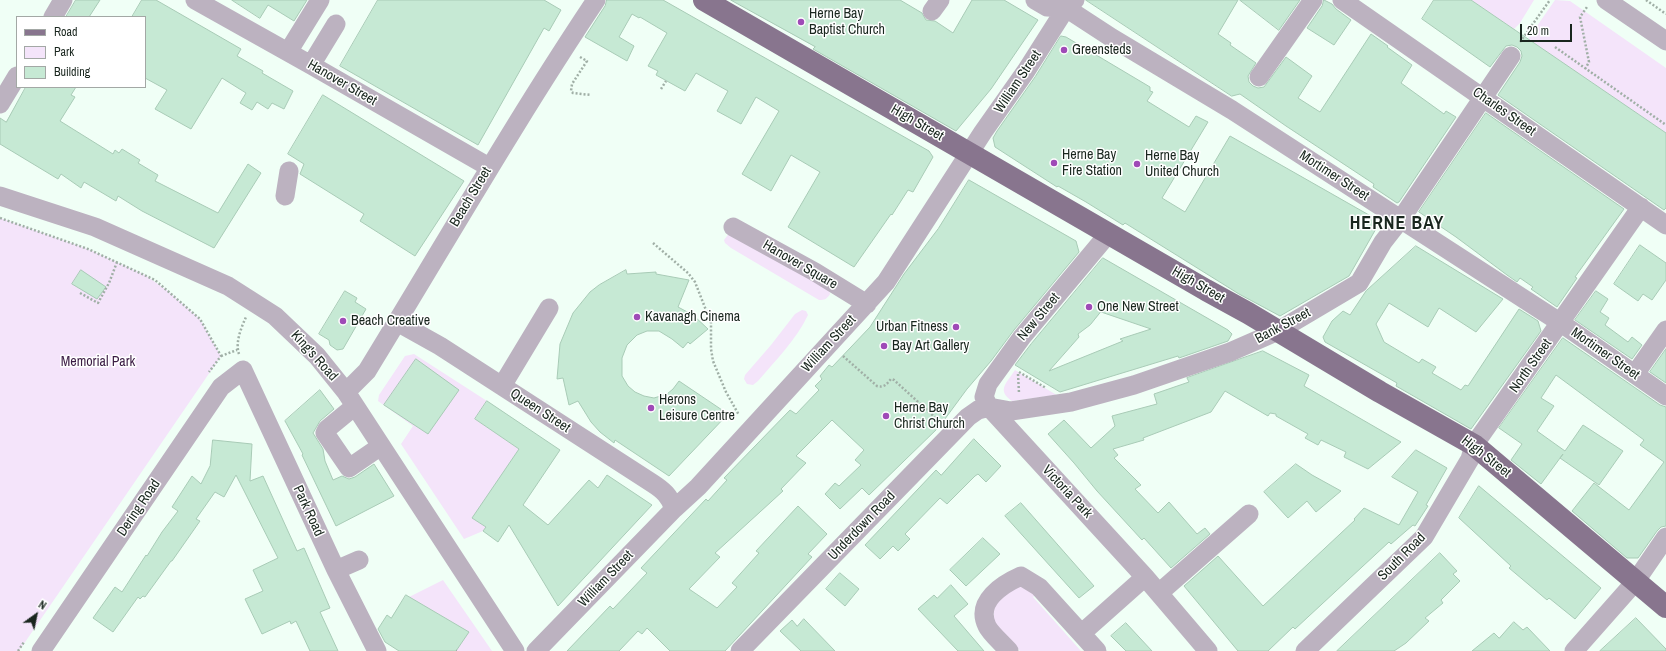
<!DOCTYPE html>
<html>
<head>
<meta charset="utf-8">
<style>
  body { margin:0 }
  #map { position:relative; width:1666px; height:651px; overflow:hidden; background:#f0fff6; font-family:"Archivo Narrow",sans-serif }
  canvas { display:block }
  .legend { position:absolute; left:16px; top:16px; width:130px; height:72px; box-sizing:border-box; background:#fff; border:1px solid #a3a8a5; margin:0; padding:5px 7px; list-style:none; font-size:12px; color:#19261e }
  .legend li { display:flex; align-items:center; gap:8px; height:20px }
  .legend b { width:20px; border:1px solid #a3a8a5 }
  .north { position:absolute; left:16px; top:595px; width:40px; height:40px; -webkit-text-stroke:3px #fff; paint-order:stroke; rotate:33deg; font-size:11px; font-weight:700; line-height:16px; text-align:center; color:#19261e }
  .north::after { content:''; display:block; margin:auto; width:14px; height:18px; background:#19261e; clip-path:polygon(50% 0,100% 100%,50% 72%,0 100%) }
  .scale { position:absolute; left:1520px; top:24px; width:52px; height:18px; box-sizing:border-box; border:2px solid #19261e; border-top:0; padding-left:5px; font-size:12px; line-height:14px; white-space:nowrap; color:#19261e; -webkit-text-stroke:3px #fff; paint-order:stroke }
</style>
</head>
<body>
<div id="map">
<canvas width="1666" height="651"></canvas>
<ul class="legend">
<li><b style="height:5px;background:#88758e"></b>Road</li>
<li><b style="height:11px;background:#f4e4fa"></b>Park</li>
<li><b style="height:11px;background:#c6e9d4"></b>Building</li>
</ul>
<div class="north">N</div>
<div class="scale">20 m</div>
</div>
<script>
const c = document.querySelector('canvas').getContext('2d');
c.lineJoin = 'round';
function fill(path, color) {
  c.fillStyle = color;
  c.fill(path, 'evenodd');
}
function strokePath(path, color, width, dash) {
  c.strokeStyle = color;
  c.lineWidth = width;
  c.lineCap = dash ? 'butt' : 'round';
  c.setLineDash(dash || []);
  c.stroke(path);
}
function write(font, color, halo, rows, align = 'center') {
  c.font = font + ' "Archivo Narrow",sans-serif';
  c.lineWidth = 3;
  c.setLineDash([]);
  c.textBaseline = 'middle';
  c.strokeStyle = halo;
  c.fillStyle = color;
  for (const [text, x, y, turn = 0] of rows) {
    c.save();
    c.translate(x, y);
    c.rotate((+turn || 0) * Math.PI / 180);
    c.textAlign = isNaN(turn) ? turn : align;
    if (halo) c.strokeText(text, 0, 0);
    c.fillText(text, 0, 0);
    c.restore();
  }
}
const green = new Path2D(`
  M 1471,0 L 1534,0 L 1520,23 L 1514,29 Z
  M 1555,0 L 1570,1 L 1666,68 L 1666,133 L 1528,39 Z
  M 0,218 L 88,249 L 145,275 L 168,291 L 200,319 L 221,356 L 19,651 L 0,651 Z
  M 730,232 L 829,289 L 830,294 C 827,299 825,300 819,300 L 731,248 L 725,243 L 724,240 Z
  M 802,310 L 806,311 L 808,315 C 796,340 776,360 758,381 L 753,385 L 747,384 L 744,379 L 745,375 L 771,345 L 795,314 Z
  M 414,354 L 487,401 L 475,419 L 519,449 L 473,518 L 486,527 L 483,531 L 464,539 L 401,444 L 413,426 L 378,401 L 379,395 L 405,356 Z
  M 1015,370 L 1055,394 L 1056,395 L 1012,401 C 996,390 1007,383 1015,370 Z
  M 443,580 L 492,651 L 456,651 L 468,632 L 409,597 Z
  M 1020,585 L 1037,593 L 1033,597 L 1081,651 L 1020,651 L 993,622 L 995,602 Z`);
const building = new Path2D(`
  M 76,0 L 100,0 L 89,17 L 66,17 Z
  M 142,0 L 156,0 L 241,49 L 237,56 L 263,71 L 262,73 L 293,91 L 284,109 L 272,103 L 268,109 L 257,102 L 252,110 L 240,103 L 246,93 L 222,78 L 191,129 L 155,109 L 167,90 L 145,78 L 145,17 L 132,17 Z
  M 232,0 L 307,0 L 294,21 L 268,5 L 260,18 Z
  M 378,0 L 544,0 L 561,10 L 549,31 L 544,28 L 478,145 L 340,66 Z
  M 607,0 L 663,0 L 929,151 L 933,157 L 913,192 L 908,190 L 892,215 L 891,214 L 854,267 L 788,227 L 820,172 L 791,155 L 771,191 L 742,174 L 779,111 L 756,97 L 741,124 L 717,111 L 728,91 L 696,73 L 685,91 L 656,75 L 658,71 L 648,66 L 667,33 L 640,17 L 639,18 L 632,14 L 619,37 L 634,46 L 627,61 L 585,37 L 605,6 Z
  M 731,0 L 900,0 L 922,13 L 926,20 L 935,21 L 953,33 L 972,0 L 1004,0 L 1038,20 L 991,89 L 956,131 L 813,49 L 815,47 Z
  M 1086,0 L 1238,0 L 1218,34 L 1231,43 L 1230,45 L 1256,63 L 1248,76 L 1249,82 L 1253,86 L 1258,88 L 1264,87 L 1286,57 L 1312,76 L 1298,98 L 1320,112 L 1371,34 L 1388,46 L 1387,47 L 1412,65 L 1401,83 L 1444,114 L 1446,111 L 1456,117 L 1399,202 L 1397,203 L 1373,187 L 1374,184 L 1286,126 L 1240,94 L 1232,96 Z
  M 1240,0 L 1300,0 L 1279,30 Z
  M 1324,0 L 1332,4 L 1336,9 L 1351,20 L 1334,45 L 1307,28 L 1322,6 Z
  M 1434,0 L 1471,0 L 1666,133 L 1666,208 L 1664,210 L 1498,95 L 1520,62 L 1522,56 L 1521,51 L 1517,47 L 1512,45 L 1506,46 L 1490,67 L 1422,19 Z
  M 1061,36 L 1066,37 L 1150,87 L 1150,91 L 1153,92 L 1147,101 L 1189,127 L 1196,116 L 1208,122 L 1162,198 L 1185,212 L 1230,136 L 1376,219 L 1377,227 L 1349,276 L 1280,316 L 1239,294 L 1125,223 L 1123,225 L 1086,202 L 1058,186 L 1057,187 L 995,147 L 993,138 L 997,131 L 1035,77 Z
  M 26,87 L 76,87 L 71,95 L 75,97 L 60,121 L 113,154 L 115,150 L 119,153 L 122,149 L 140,160 L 138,163 L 158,175 L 155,181 L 218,213 L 248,164 L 261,173 L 214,248 L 142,211 L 118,196 L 116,201 L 84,182 L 81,188 L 61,174 L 58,179 L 0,144 L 0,118 L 6,122 Z
  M 323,95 L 464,181 L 415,256 L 360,221 L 364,214 L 300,174 L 304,164 L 288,154 Z
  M 1486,113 L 1624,209 L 1575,277 L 1577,278 L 1557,307 L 1531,289 L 1533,287 L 1520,278 L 1517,282 L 1507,275 L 1456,237 L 1419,212 Z
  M 969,180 L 1076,241 L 1079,252 L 1014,330 L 991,361 L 967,389 L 939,427 L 869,495 L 862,488 L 840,509 L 825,494 L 835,483 L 839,486 L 861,465 L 855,460 L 864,450 L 832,420 L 796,456 L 806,463 L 781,489 L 783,491 L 715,553 L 720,557 L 689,589 L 717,608 L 737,587 L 732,583 L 759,553 L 756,551 L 798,506 L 827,534 L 808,554 L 812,557 L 725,651 L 670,651 L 647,628 L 642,634 L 638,631 L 619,651 L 567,651 L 610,606 L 613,609 L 647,573 L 641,568 L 706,499 L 708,501 L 727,480 L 724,478 L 790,410 L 796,414 L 819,390 L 815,386 L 822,379 L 820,376 L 829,365 L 832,367 L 870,327 L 904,274 L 938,229 Z
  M 1640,245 L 1666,263 L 1666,280 L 1652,300 L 1643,294 L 1638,301 L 1614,284 Z
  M 1416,246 L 1503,299 L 1476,332 L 1439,308 L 1428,327 L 1389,303 L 1376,324 L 1384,342 L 1419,363 L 1422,359 L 1436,367 L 1432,373 L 1461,390 L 1465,385 L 1468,386 L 1519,309 L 1538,321 L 1541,331 L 1471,429 L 1396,386 L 1397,383 L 1325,342 L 1323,337 L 1332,321 L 1343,311 L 1350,315 L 1366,291 Z
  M 1103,258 L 1228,330 L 1232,334 L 1228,341 L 1179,358 L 1178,356 L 1060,392 L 1015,365 L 1031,344 ZM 1101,312 L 1151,329 L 1120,339 L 1123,341 L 1049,371 L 1079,337 L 1078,334 L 1090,325 Z
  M 81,270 L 106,287 L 97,299 L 72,284 Z
  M 626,270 L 627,274 L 656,272 L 656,274 L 689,280 L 678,307 L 693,315 L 708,329 L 690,344 L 688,342 L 683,348 L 672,339 L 659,331 L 647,331 L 637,335 L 627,345 L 622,358 L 622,376 L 628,386 L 635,392 L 644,396 L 654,398 L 667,394 L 673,389 L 679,381 L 728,414 L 669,476 L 615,440 L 614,443 L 600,432 L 591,422 L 578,401 L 569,405 L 563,378 L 557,379 L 560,344 L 573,313 L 590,292 L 599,285 Z
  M 345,291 L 357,298 L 355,302 L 366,309 L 343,349 L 337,350 L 330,345 L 329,340 L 319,334 Z
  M 1596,291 L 1608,299 L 1600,312 L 1609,318 L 1605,325 L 1628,342 L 1632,337 L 1642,345 L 1632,359 L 1575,320 Z
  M 1563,338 L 1660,405 L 1666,407 L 1666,526 L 1661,527 L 1657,531 L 1638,558 L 1627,558 L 1572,511 L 1594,483 L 1629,510 L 1664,462 L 1640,445 L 1644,440 L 1556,375 L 1541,398 L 1554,406 L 1537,431 L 1565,451 L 1583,425 L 1623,451 L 1599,485 L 1560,458 L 1563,454 L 1541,484 L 1511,460 L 1522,444 L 1499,428 Z
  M 1666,349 L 1666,383 L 1650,372 Z
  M 1263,351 L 1309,375 L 1304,386 L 1401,442 L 1368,469 L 1344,457 L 1346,452 L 1321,440 L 1318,445 L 1305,438 L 1308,434 L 1276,416 L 1276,414 L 1270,413 L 1268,416 L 1225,391 L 1211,412 L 1143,438 L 1144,440 L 1113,449 L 1118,455 L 1114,458 L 1141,485 L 1135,489 L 1158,513 L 1169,502 L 1197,534 L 1205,528 L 1210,534 L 1171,568 L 1144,538 L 1142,540 L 1097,491 L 1074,463 L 1048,434 L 1064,420 L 1091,448 L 1115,426 L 1112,416 L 1157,404 L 1154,394 L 1189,382 L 1187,378 Z
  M 416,359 L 459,390 L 428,434 L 384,405 Z
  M 320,390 L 334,409 L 320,421 L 313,433 L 323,449 L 325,461 L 333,480 L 342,476 L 349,479 L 355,477 L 374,464 L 394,496 L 336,526 L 302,455 L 303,454 L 285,421 Z
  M 487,401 L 560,450 L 523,505 L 548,525 L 589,480 L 598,488 L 607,475 L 652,505 L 558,606 L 509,525 L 498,542 L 483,531 L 486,527 L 472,518 L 519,449 L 475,419 Z
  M 974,439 L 1001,466 L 986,482 L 978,474 L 975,476 L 947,504 L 940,498 L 905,534 L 910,539 L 898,551 L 893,546 L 880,559 L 865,545 L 936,470 L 941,475 Z
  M 213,440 L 252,444 L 250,481 L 263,476 L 297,551 L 304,548 L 330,608 L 320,612 L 338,651 L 310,651 L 296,621 L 291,624 L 290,621 L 262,634 L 245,599 L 263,591 L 253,570 L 278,558 L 236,475 L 224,497 L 215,492 L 196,519 L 200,521 L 172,561 L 171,561 L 145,597 L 143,596 L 140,599 L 138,597 L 113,632 L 93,618 L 115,587 L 122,592 L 146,555 L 147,556 L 162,532 L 178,511 L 172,507 L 192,476 L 201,484 L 210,466 Z
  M 1416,450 L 1447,468 L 1426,505 L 1428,506 L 1415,526 L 1413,525 L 1391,544 L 1389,542 L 1295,629 L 1293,627 L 1268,651 L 1238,651 L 1184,586 L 1218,556 L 1263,606 L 1355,520 L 1354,519 L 1364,508 L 1399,525 L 1418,492 L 1392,477 Z
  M 1296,464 L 1312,475 L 1341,491 L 1316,512 L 1307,501 L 1288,518 L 1264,492 Z
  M 1479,486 L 1601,588 L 1575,619 L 1549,598 L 1547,600 L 1509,568 L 1511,566 L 1459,518 Z
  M 1021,503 L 1094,586 L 1079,598 L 1005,516 Z
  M 983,538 L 1000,554 L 966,586 L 950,570 Z
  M 1440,553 L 1457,571 L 1453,574 L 1460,581 L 1441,600 L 1443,603 L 1425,618 L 1429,621 L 1406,643 L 1394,651 L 1337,651 Z
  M 840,573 L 859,589 L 845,606 L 826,589 Z
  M 951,585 L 968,604 L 954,616 L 984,651 L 958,651 L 918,609 L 934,595 L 937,598 Z
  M 406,595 L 469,632 L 456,651 L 399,651 L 385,642 L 378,629 L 387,615 L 391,618 Z
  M 1636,618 L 1666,649 L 1666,651 L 1600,651 Z
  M 804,619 L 835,651 L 801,651 L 780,631 L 792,620 L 797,626 Z
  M 1514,622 L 1523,630 L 1527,627 L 1550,651 L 1472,651 L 1494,633 L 1499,638 Z
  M 1126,623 L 1152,651 L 1126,651 L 1111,636 Z`);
const path = new Path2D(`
  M 1646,0 L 1666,14
  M 1520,42 L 1550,0
  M 1555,47 L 1666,125
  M 580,57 L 587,61 L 572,84 L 571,91 L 573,93 L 591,95
  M 1585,69 L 1589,62 L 1580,17 L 1587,7
  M 661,89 L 666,81
  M 0,218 L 88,249 L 155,280 L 200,319 L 221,356 L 209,372
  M 653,243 L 688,273 L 695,282 L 711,323 L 711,349 L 713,361 L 726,392 L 739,415
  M 80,293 L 98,303 L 109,283 L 117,262
  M 239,354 C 235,343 241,328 246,317
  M 221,356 L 237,350
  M 843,356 L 877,386 C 884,388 887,384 891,379 L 894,380 L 939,421
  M 1019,372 L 1046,388
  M 1018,374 L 1019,393
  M 18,651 L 24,642
  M 456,651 L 457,651`);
const minor = new Path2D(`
  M 195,0 L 311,65 L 489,167
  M 1035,0 L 1047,7 L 1066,8 L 1112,38 L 1232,110 L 1561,323 L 1666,396
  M 1342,0 L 1666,225
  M 1606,0 L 1666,41
  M 932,11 L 940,0
  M 53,17 L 63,0
  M 288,52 L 320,0
  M 311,65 L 336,24
  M 1259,77 L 1313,0
  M 0,104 L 17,76
  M 0,196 L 95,227 L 228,286 L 275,316 L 317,356 L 346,392 L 515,651
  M 285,196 L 289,171
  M 733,227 L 815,272 L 867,304
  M 1109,233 L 1022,337 L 988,384 L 984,397 L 989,407 L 1145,577 L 1208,651
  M 397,322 L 440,346 L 652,483 C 663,490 670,496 674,509
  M 1635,374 L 1666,330
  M 502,386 L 549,308
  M 346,392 L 367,371 C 443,247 515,121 596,0
  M 355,406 L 327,429 L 325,433 L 349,468 L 381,446
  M 989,407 L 1011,411 L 1071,402 L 1134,385 L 1230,352 L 1278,331 L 1359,283 L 1383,242 L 1401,219 L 1511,56
  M 336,570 L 359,560
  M 1159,593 L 1249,514
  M 1082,633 L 1145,577
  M 41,651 L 221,387 L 243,370 L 336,570 L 377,651
  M 536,651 L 674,509 L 698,487 L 886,282 L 983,132 L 1026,71 L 1066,8 L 1075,0
  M 740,651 L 968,417 L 978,410 L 989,407
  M 1009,651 C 1003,644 990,633 987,626 C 975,601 1003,584 1021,576 L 1039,587 L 1097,651
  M 1305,651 L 1424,537 L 1470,459 L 1474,445 L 1641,207
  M 1574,651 L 1635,582 L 1666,537`);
const major = new Path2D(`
  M 704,0 L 1206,290 L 1248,313 L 1380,392 L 1474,445 L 1666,607`);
const markers = [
  [801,22,4,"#9f4ab7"],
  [1064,50,4,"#9f4ab7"],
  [1054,163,4,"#9f4ab7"],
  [1137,164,4,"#9f4ab7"],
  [1089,307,4,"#9f4ab7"],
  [637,317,4,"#9f4ab7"],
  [343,321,4,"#9f4ab7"],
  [956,327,4,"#9f4ab7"],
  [884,346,4,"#9f4ab7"],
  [651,408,4,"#9f4ab7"],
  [886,416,4,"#9f4ab7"]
];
const poiNames = [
  ["Herne Bay",809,14],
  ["Baptist Church",809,30],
  ["Greensteds",1072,50],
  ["Herne Bay",1062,155],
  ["Fire Station",1062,171],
  ["Herne Bay",1145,156],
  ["United Church",1145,172],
  ["One New Street",1097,307],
  ["Kavanagh Cinema",645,317],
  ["Beach Creative",351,321],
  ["Urban Fitness",948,327,"right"],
  ["Bay Art Gallery",892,346],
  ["Herons",659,400],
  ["Leisure Centre",659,416],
  ["Herne Bay",894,408],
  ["Christ Church",894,424]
];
const streetNames = [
  ["William Street",1018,82,-56],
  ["Hanover Street",342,83,30],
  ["Charles Street",1504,112,35],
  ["High Street",917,123,30],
  ["Mortimer Street",1334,176,33],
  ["Beach Street",471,197,-59],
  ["Hanover Square",800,265,30],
  ["High Street",1198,285,30],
  ["New Street",1039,317,-50],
  ["Bank Street",1283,326,-28],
  ["William Street",829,344,-47],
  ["Mortimer Street",1605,354,35],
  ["King's Road",314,356,48],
  ["North Street",1531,366,-55],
  ["Queen Street",540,411,33],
  ["High Street",1486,457,38],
  ["Victoria Park",1067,492,47],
  ["Dering Road",139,508,-56],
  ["Park Road",308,511,65],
  ["Underdown Road",862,526,-46],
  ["South Road",1402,557,-45],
  ["William Street",606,579,-46]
];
const parkNames = [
  ["Memorial Park",98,362]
];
const districtNames = [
  ["HERNE BAY",1397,224]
];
fill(green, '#f4e4fa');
fill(building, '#c6e9d4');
strokePath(building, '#a8cbb6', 1);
strokePath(path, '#a0afa6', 2.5, [2, 2]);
strokePath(minor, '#bcb2c0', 19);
strokePath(major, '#88758e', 22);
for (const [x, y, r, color] of markers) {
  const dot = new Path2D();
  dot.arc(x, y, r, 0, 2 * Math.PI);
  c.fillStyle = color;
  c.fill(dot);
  strokePath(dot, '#fff', 1.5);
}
write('14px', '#19261e', '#fff', poiNames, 'left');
write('14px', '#19261e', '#fff', streetNames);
write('14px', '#3a1b43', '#fff', parkNames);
c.letterSpacing = '1px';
write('bold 18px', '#19261e', '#fff', districtNames);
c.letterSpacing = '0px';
</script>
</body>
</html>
